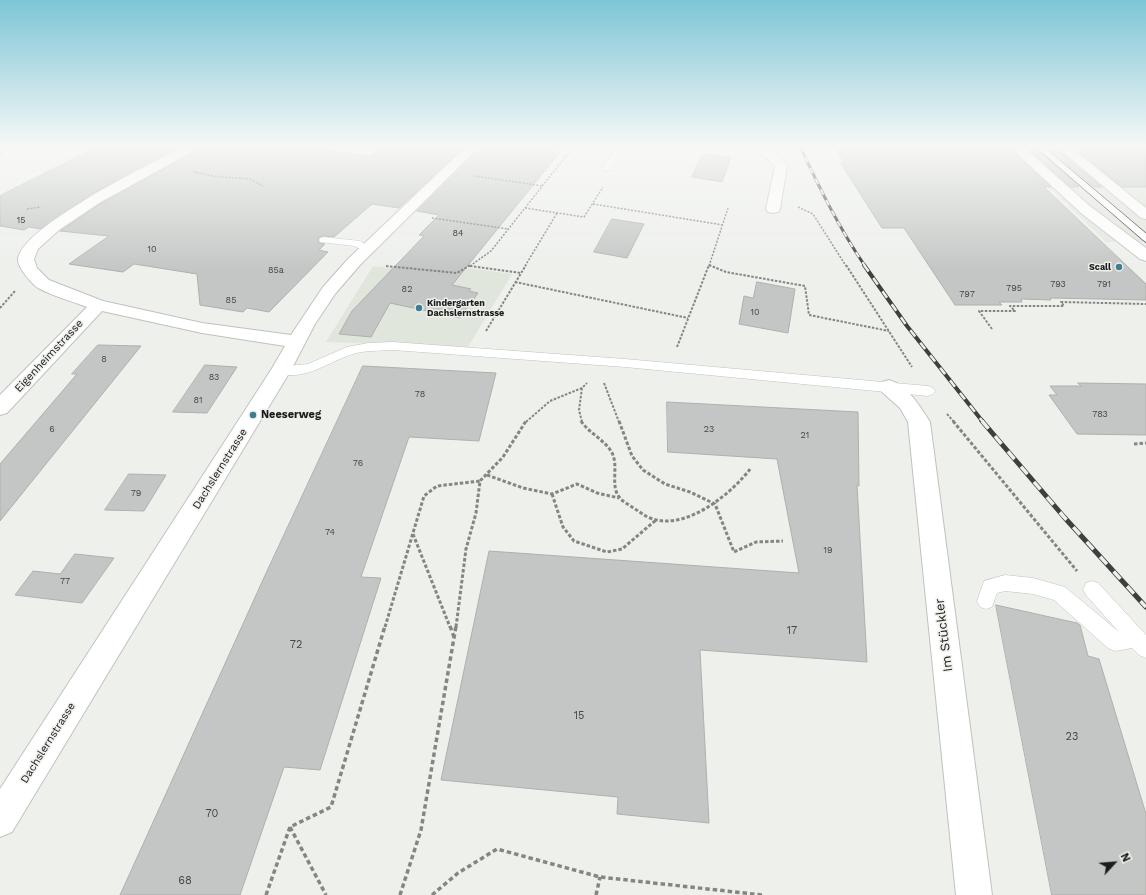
<!DOCTYPE html>
<html>
<head>
<meta charset="utf-8">
<style>
  body { margin:0 }
  #map { position:relative; width:1146px; height:895px; overflow:hidden; background:#eef0ec; font-family:"Work Sans",sans-serif }
  canvas { display:block }
  .north { position:absolute; left:1094px; top:843px; width:40px; height:40px; -webkit-text-stroke:3px #eef0ec; paint-order:stroke; rotate:64deg; font-size:11px; font-weight:700; line-height:16px; text-align:center; color:#1c1c1b }
  .north::after { content:''; display:block; margin:auto; width:14px; height:18px; background:#1c1c1b; clip-path:polygon(50% 0,100% 100%,50% 72%,0 100%) }
</style>
</head>
<body>
<div id="map">
<canvas width="1146" height="895"></canvas>
<div class="north">N</div>
</div>
<script>
const c = document.querySelector('canvas').getContext('2d');
c.lineJoin = 'round';
function fill(path, color) {
  c.fillStyle = color;
  c.fill(path, 'evenodd');
}
function strokePath(path, color, width, dash) {
  c.strokeStyle = color;
  c.lineWidth = width;
  c.lineCap = dash ? 'butt' : 'round';
  c.setLineDash(dash || []);
  c.stroke(path);
}
function write(font, color, halo, rows, align = 'center') {
  c.font = font + ' "Work Sans",sans-serif';
  c.lineWidth = 3;
  c.setLineDash([]);
  c.textBaseline = 'middle';
  c.strokeStyle = halo;
  c.fillStyle = color;
  for (const [text, x, y, turn = 0] of rows) {
    c.save();
    c.translate(x, y);
    c.rotate((+turn || 0) * Math.PI / 180);
    c.textAlign = isNaN(turn) ? turn : align;
    if (halo) c.strokeText(text, 0, 0);
    c.fillText(text, 0, 0);
    c.restore();
  }
}
const built = new Path2D(`
  M 1005,146 L 1146,146 L 1146,242 L 1106,242 Z
  M 373,266 L 457,275 L 469,268 L 512,274 L 468,347 L 326,342 Z`);
const building = new Path2D(`
  M 99,146 L 181,146 L 90,195 L 41,229 L 29,227 L 24,230 L 0,226 L 0,196 Z
  M 200,146 L 290,146 L 371,156 L 384,146 L 465,146 L 399,208 L 372,204 L 334,237 L 324,236 L 319,237 L 319,243 L 325,244 L 319,250 L 328,252 L 269,312 L 247,308 L 243,312 L 200,305 L 197,274 L 134,264 L 123,272 L 69,264 L 109,236 L 60,231 L 100,204 L 198,150 Z
  M 481,146 L 511,146 L 560,152 L 452,285 L 471,289 L 469,291 L 478,293 L 460,318 L 390,303 L 371,337 L 339,334 L 352,311 L 424,236 L 419,235 L 439,215 L 417,211 Z
  M 834,146 L 996,146 L 1000,149 L 1011,150 L 1051,187 L 1044,187 L 1146,284 L 1146,300 L 1050,298 L 1051,300 L 1021,299 L 1022,302 L 999,302 L 1002,305 L 955,305 L 904,228 L 882,228 L 840,162 L 844,162 Z
  M 1079,146 L 1146,146 L 1146,187 L 1122,187 L 1078,151 L 1086,151 Z
  M 1029,150 L 1038,150 L 1079,187 L 1071,187 Z
  M 1052,151 L 1059,151 L 1102,187 L 1094,187 Z
  M 703,154 L 731,157 L 722,182 L 692,177 Z
  M 612,219 L 644,224 L 627,258 L 594,252 Z
  M 757,282 L 795,289 L 788,333 L 739,324 L 744,296 L 753,298 Z
  M 98,345 L 141,346 L 0,521 L 0,464 L 77,374 L 72,374 Z
  M 205,365 L 237,367 L 207,413 L 173,412 Z
  M 363,366 L 496,373 L 479,441 L 409,437 L 361,577 L 381,578 L 320,770 L 284,767 L 240,895 L 120,895 L 267,571 Z
  M 1078,383 L 1146,384 L 1146,435 L 1077,434 L 1049,395 L 1057,395 L 1050,386 L 1081,386 Z
  M 667,402 L 858,412 L 859,486 L 857,485 L 867,662 L 700,650 L 709,823 L 617,814 L 618,797 L 441,780 L 489,551 L 799,573 L 777,459 L 668,452 Z
  M 129,474 L 166,475 L 144,511 L 105,510 Z
  M 75,554 L 114,558 L 82,603 L 15,595 L 33,571 L 60,574 Z
  M 996,605 L 1077,623 L 1080,625 L 1088,656 L 1099,659 L 1146,814 L 1146,895 L 1052,895 Z`);
const pathFar3 = new Path2D(`
  M 309,146 L 311,147
  M 525,146 L 541,146 L 570,151
  M 0,154 L 17,146
  M 194,172 L 212,176 L 250,179 L 263,186
  M 474,176 L 543,186
  M 593,204 L 723,225
  M 798,207 L 813,214 L 846,266
  M 525,208 L 584,217 L 603,187
  M 27,209 L 41,207
  M 432,218 L 509,229
  M 709,265 L 710,266
  M 470,266 L 491,251 L 574,146
  M 525,266 L 557,213
  M 709,266 L 728,208`);
const pathFar2 = new Path2D(`
  M 709,265 L 726,272 L 805,286 L 809,315 L 889,331
  M 846,265 L 912,367
  M 386,266 L 457,273 L 471,265
  M 470,266 L 521,273
  M 515,282 L 688,318
  M 0,308 L 15,291
  M 992,329 L 979,311 L 1015,311 L 1010,306 L 1064,306 L 1061,302 L 1146,304
  M 486,331 L 526,265
  M 677,347 L 709,265
  M 604,383 L 619,422
  M 582,388 L 579,410 L 582,422
  M 947,414 L 954,422
  M 526,422 L 550,401 L 582,388 L 587,383`);
const pathFar1 = new Path2D(`
  M 581,421 C 589,433 603,439 611,451 C 620,465 609,486 620,498 C 623,502 628,504 632,507 C 639,511 645,517 653,519 C 688,530 732,493 751,468
  M 619,421 L 632,456 L 643,470 L 665,484 L 690,492 L 715,504 L 734,552 L 756,542 L 783,541
  M 953,421 L 1077,571
  M 1134,444 L 1146,443
  M 487,475 L 523,488 L 552,494 L 577,484 L 597,493 L 619,498
  M 552,494 L 563,527 L 574,541 L 607,552 L 622,549 L 656,520
  M 413,534 L 450,627
  M 385,627 L 424,496 L 437,486 L 480,481
  M 456,627 L 466,549 L 476,513 L 480,481 L 503,457 L 526,421`);
const path = new Path2D(`
  M 450,626 L 454,637
  M 290,827 L 326,895
  M 266,895 L 290,827 L 331,807 L 385,626
  M 400,895 L 421,830 L 456,626
  M 432,895 L 458,873 L 497,849 L 600,877 L 762,895
  M 596,895 L 600,877`);
const lane = new Path2D(`
  M 617,146 L 625,146 L 610,170 L 604,170 L 603,168 Z
  M 1035,146 L 1044,146 L 1146,233 L 1146,241 L 1142,240 Z
  M 324,237 L 360,241 L 372,249 L 367,252 L 354,246 L 320,242 L 319,240 L 320,238 Z
  M 393,342 L 625,359 L 928,386 L 933,388 L 935,391 L 933,394 L 928,396 L 625,367 L 393,350 C 379,351 363,350 350,355 C 324,364 306,381 276,373 L 274,370 L 276,367 L 308,364 L 347,347 L 368,343 Z
  M 1005,575 L 1033,578 L 1065,587 L 1119,632 L 1086,595 L 1083,589 L 1086,583 L 1092,581 L 1098,583 L 1146,635 L 1146,658 L 1139,655 L 1132,648 L 1115,651 L 1108,648 L 1054,600 L 1033,594 L 1005,591 L 997,593 L 992,607 L 986,609 L 980,607 L 977,601 L 984,581 Z`);
const street = new Path2D(`
  M 184,146 L 199,146 L 197,149 L 99,203 L 59,230 L 38,249 L 34,259 L 37,268 L 49,280 L 103,301 L 202,323 L 291,335 L 323,287 L 348,259 L 467,146 L 480,146 L 360,265 L 335,294 L 315,324 L 291,370 L 12,832 L 0,837 L 0,789 L 271,370 L 285,346 L 202,333 L 102,311 L 7,413 L 0,415 L 0,395 L 87,307 C 71,301 53,296 38,288 C 32,284 17,267 18,259 C 21,227 154,162 184,146 Z
  M 742,146 C 764,146 774,147 787,166 L 780,209 L 778,212 L 773,213 L 768,212 L 766,209 L 775,166 L 762,155 L 744,149 Z
  M 889,380 C 908,386 920,406 930,422 L 992,895 L 956,895 L 908,422 L 900,408 L 882,392 L 879,387 L 882,382 Z`);
const secondary = new Path2D(`
  M 1009,146 L 1022,146 L 1091,207 L 1146,248 L 1146,261 L 1140,259 L 1081,213 Z
  M 1056,146 L 1069,146 L 1146,208 L 1146,219 L 1141,218 Z`);
const tram = new Path2D(`
  M 1034,146 L 1146,243
  M 1043,146 L 1146,233`);
const railFar2 = new Path2D(`
  M 800,146 C 819,187 839,228 865,266`);
const railFar1 = new Path2D(`
  M 864,265 L 907,326 L 983,422`);
const rail = new Path2D(`
  M 982,421 L 1064,517 L 1146,607`);
const markers = [
  [1119,267,4,"#3f7d93"],
  [419,308,4,"#3f7d93"],
  [253,415,4,"#3f7d93"]
];
const numberNames = [
  ["15",21,220],
  ["84",458,233],
  ["10",152,249],
  ["85a",276,270],
  ["793",1058,284],
  ["791",1104,284],
  ["795",1014,288],
  ["82",407,289],
  ["797",967,294],
  ["85",231,300],
  ["10",755,312],
  ["8",104,359],
  ["83",214,377],
  ["78",420,394],
  ["81",198,400],
  ["783",1100,414],
  ["6",52,429],
  ["23",709,429],
  ["21",805,435],
  ["76",358,463],
  ["79",136,493],
  ["74",330,532],
  ["19",828,550],
  ["77",65,581]
];
const farPoinames = [
  ["Scall",1111,267],
  ["Kindergarten",427,303,"left"],
  ["Dachslernstrasse",427,313,"left"]
];
const streetNames = [
  ["Eigenheimstrasse",49,356,-47],
  ["Dachslernstrasse",220,469,-58],
  ["Dachslernstrasse",48,743,-58]
];
const poiNames = [
  ["Neeserweg",261,415]
];
const nearNumbernames = [
  ["17",792,631],
  ["72",296,645],
  ["15",579,716],
  ["23",1072,737],
  ["70",212,814],
  ["68",185,881]
];
const nearStreetnames = [
  ["Im Stückler",944,635,-97]
];
fill(built, '#e1e6dc');
fill(building, '#c3c6c4');
strokePath(building, '#adb0ad', 1);
strokePath(lane, '#c0c2bf', 1);
strokePath(street, '#c0c2bf', 2);
strokePath(secondary, '#c0c2bf', 2);
strokePath(pathFar3, '#858683', 1.5, [2, 1.5]);
strokePath(pathFar2, '#858683', 2, [2.5, 1.5]);
strokePath(pathFar1, '#858683', 3, [3.5, 2]);
strokePath(path, '#858683', 3.5, [4.5, 3]);
fill(lane, '#fff');
fill(street, '#fff');
fill(secondary, '#fff');
strokePath(tram, '#3f3f3e', 1);
strokePath(railFar2, '#3f3f3e', 3);
strokePath(railFar1, '#3f3f3e', 4);
strokePath(rail, '#3f3f3e', 5);
strokePath(railFar2, '#eef0ec', 2, [6]);
strokePath(railFar1, '#eef0ec', 2.5, [8]);
strokePath(rail, '#eef0ec', 3.5, [10]);
const sky = c.createLinearGradient(0, 0, 0, 271);
sky.addColorStop(0, '#7dc6d6');
sky.addColorStop(0.54, '#f7f8f6');
sky.addColorStop(1, '#f7f8f600');
c.fillStyle = sky;
c.fillRect(0, 0, 1146, 271);
for (const [x, y, r, color] of markers) {
  const dot = new Path2D();
  dot.arc(x, y, r, 0, 2 * Math.PI);
  c.fillStyle = color;
  c.fill(dot);
  strokePath(dot, '#eef0ec', 1.5);
}
write('9px', '#464645', null, numberNames);
write('bold 9px', '#1c1c1b', '#eef0ec', farPoinames, 'right');
write('11px', '#1c1c1b', '#eef0ec', streetNames);
write('bold 11px', '#1c1c1b', '#eef0ec', poiNames, 'left');
write('11px', '#464645', null, nearNumbernames);
write('13px', '#1c1c1b', '#eef0ec', nearStreetnames);
</script>
</body>
</html>
